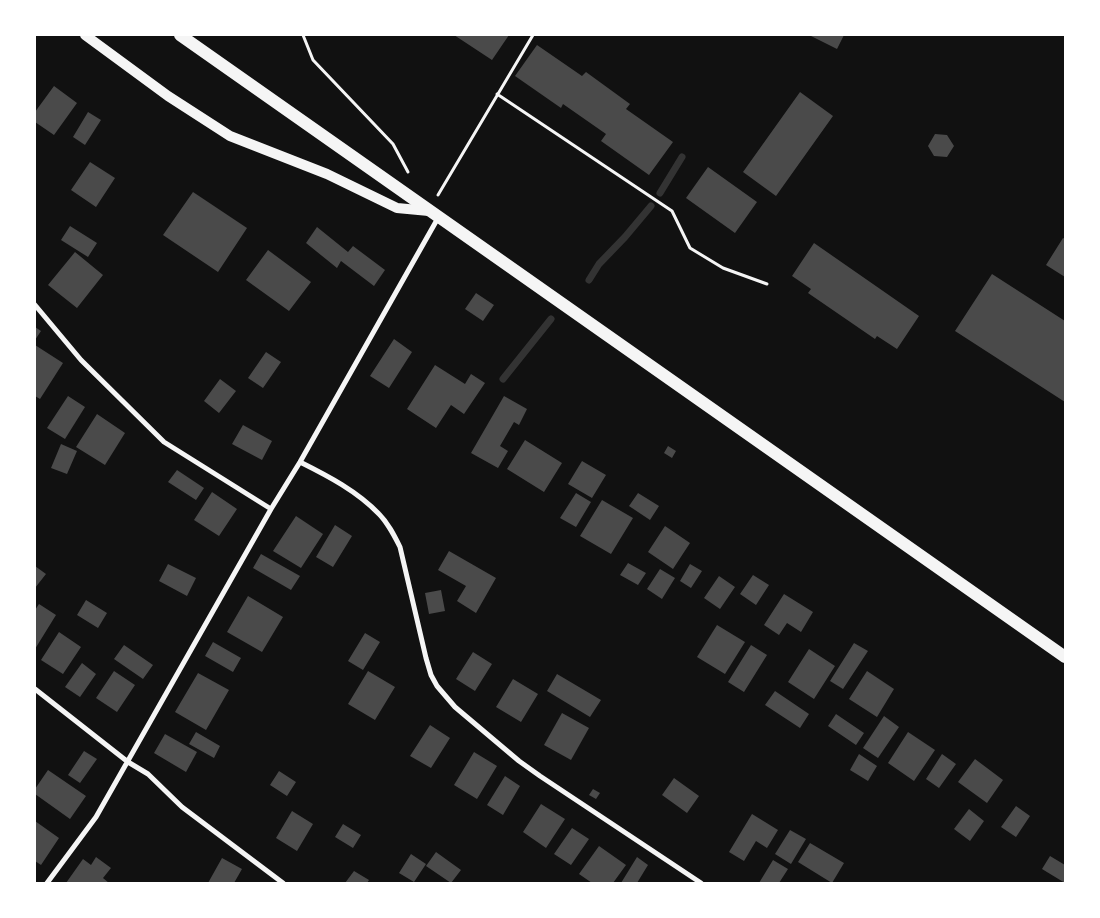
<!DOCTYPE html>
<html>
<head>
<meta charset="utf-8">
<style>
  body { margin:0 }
  #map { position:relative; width:1100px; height:918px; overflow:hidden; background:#111; font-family:"Nunito Sans",sans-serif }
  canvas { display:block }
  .frame { position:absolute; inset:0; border:36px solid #fff; pointer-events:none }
</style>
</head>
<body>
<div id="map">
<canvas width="1100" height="918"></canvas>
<div class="frame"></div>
</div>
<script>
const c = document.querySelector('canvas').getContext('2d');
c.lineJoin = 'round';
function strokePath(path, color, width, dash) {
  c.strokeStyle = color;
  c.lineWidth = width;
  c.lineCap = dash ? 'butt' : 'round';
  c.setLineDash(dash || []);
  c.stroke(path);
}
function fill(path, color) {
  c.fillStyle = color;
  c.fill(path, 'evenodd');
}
const stream = new Path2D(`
  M 660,193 L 682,157
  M 589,280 L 599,264 L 625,237 L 651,206
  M 503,379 L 551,319`);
const building = new Path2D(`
  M 454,35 L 509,35 L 492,60 Z
  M 809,35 L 844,35 L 837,49 Z
  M 537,45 L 582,76 L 586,72 L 630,104 L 626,109 L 673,142 L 649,175 L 601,141 L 606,134 L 563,104 L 561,108 L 515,76 Z
  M 54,86 L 77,103 L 54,135 L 35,122 L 35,112 Z
  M 800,92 L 833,116 L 776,196 L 743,172 Z
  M 88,112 L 101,120 L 85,145 L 73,137 Z
  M 935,134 L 947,135 L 954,146 L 947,157 L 934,156 L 928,146 Z
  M 90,162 L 115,178 L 96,207 L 71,190 Z
  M 708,167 L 757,202 L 735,233 L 686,198 Z
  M 193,192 L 247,228 L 218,272 L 163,235 Z
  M 70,226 L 97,243 L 88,257 L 61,240 Z
  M 317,227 L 348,252 L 353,246 L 385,270 L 374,286 L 341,261 L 337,268 L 306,243 Z
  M 1063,238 L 1065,239 L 1065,277 L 1046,265 Z
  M 814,243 L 919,316 L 897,349 L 877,336 L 875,339 L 808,293 L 811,289 L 792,276 Z
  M 268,250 L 311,282 L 289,311 L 246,280 Z
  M 75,252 L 103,275 L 77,308 L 48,285 Z
  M 992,274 L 1065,321 L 1065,402 L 955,331 Z
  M 476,293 L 494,305 L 483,321 L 465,309 Z
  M 35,327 L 41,331 L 35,340 Z
  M 394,339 L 412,352 L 389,388 L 370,376 Z
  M 35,345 L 63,363 L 40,399 L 35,396 Z
  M 266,352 L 281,362 L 263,388 L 248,378 Z
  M 435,365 L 465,384 L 471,374 L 485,383 L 464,414 L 451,405 L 436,428 L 407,409 Z
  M 220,379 L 236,391 L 219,413 L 204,401 Z
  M 68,396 L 85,407 L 65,439 L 47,428 Z
  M 504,396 L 527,409 L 519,425 L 514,422 L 500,446 L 508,451 L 498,468 L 471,453 Z
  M 97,414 L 125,433 L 105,465 L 76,447 Z
  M 243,425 L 272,441 L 262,460 L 232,444 Z
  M 525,440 L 562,463 L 544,492 L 507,469 Z
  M 61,444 L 77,451 L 67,474 L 51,468 Z
  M 668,446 L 676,451 L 672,458 L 664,453 Z
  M 582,461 L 606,475 L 592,498 L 568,484 Z
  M 177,470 L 204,488 L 196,500 L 168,482 Z
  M 212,492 L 237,509 L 219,536 L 194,520 Z
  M 576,493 L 591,502 L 576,527 L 560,518 Z
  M 638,493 L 659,506 L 650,520 L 629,506 Z
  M 602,500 L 633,518 L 611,554 L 580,536 Z
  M 296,516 L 323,534 L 301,568 L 273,551 Z
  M 335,525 L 352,536 L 333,567 L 316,557 Z
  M 665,526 L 690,543 L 673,569 L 648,552 Z
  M 449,551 L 496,578 L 476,613 L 457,601 L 466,586 L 438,570 Z
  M 261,554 L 300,576 L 291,590 L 253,568 Z
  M 628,563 L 646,573 L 638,585 L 620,575 Z
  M 168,564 L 196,578 L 187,596 L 159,581 Z
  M 690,564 L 702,571 L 691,588 L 680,581 Z
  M 35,566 L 46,574 L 35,588 Z
  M 660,569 L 675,578 L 662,599 L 647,589 Z
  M 753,575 L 769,585 L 756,605 L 740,594 Z
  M 719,576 L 735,587 L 720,609 L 704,598 Z
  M 441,590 L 445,611 L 429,614 L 425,593 Z
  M 784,594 L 813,612 L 801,632 L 787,623 L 779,635 L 764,625 Z
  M 248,596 L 283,617 L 262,652 L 227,632 Z
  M 86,600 L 107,613 L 98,628 L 77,615 Z
  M 39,604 L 56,615 L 35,649 L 35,610 Z
  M 717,625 L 745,642 L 725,674 L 697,657 Z
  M 59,632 L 81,647 L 63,674 L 41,660 Z
  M 365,633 L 380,642 L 363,670 L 348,661 Z
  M 213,642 L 241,658 L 233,672 L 205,656 Z
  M 854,643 L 868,651 L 843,689 L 830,681 Z
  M 124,645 L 153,665 L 143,679 L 114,659 Z
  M 751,645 L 767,655 L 744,692 L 728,682 Z
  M 809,649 L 835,666 L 814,699 L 788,682 Z
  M 473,652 L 492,664 L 475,691 L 456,679 Z
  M 82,663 L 96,674 L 80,697 L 65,687 Z
  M 114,671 L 135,685 L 117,712 L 96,698 Z
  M 368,671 L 395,687 L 375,720 L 348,704 Z
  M 867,671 L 894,689 L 877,717 L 849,699 Z
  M 198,673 L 229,690 L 206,730 L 175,712 Z
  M 557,674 L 601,700 L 590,717 L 547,691 Z
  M 513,679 L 538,694 L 521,722 L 496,707 Z
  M 775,691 L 809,714 L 800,728 L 765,705 Z
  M 562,713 L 589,728 L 571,760 L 544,745 Z
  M 836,714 L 864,733 L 856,745 L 828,726 Z
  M 884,716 L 899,727 L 878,758 L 863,748 Z
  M 430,725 L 450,738 L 431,768 L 410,756 Z
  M 196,732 L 220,746 L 214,758 L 189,744 Z
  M 908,732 L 935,750 L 914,781 L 888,763 Z
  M 165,734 L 197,752 L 186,772 L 154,753 Z
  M 84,751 L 97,759 L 80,783 L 68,775 Z
  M 474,752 L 497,766 L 477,799 L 454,785 Z
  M 859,754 L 877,766 L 868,781 L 850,770 Z
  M 942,754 L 956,764 L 939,788 L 926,779 Z
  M 975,759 L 1003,780 L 987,803 L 958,782 Z
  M 48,770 L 86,796 L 70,819 L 35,794 L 35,789 Z
  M 279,771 L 296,782 L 287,796 L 270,785 Z
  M 505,776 L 520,786 L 503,815 L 487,805 Z
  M 674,778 L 699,796 L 687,813 L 662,795 Z
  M 593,789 L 600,793 L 596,799 L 589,795 Z
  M 541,804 L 565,819 L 546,848 L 523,832 Z
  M 1016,806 L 1030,816 L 1016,837 L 1001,827 Z
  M 969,809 L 984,821 L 970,841 L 954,829 Z
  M 292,811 L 313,824 L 297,851 L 276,838 Z
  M 752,814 L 778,830 L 767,848 L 756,841 L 744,861 L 729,852 Z
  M 35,821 L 59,838 L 41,865 L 35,861 Z
  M 343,824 L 361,835 L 353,848 L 335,837 Z
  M 572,828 L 589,839 L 571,865 L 554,854 Z
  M 790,830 L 806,839 L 791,864 L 775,854 Z
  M 810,843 L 844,863 L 832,883 L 798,862 Z
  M 599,846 L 626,865 L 613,883 L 592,883 L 579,874 Z
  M 436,852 L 461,870 L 451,883 L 426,866 Z
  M 411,854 L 426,864 L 414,882 L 399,873 Z
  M 1050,856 L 1065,865 L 1065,883 L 1042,869 Z
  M 96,857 L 111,868 L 103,878 L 109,883 L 66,883 L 83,859 L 91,865 Z
  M 637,857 L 648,865 L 637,883 L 621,883 Z
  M 222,858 L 242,869 L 234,883 L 208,883 Z
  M 773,860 L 788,869 L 779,883 L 759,883 Z
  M 354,871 L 369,880 L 367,883 L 345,883 Z`);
const path = new Path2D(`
  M 303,35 L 313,60 L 393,144 L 408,172
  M 497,94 L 672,211 L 690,248 L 723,268 L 767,284
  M 438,195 L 533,35`);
const minor = new Path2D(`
  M 35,305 L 81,360 L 164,442 L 271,509
  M 300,462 C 328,476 357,491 379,514 C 388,523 394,535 400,547 L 426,658 L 431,675 L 437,686 L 455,707 L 519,761 L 540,776 L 701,883
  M 35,689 L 128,762 L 148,774 L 182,807 L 283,883
  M 47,883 L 96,817 L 271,509 L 300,462 L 438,218`);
const secondary = new Path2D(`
  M 85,35 L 168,96 L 230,136 L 327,174 L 397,208 L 429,211`);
const primary = new Path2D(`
  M 180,35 L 1065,657`);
strokePath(stream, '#333', 7);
fill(building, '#4a4a4a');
strokePath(path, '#f5f5f5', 3);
strokePath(minor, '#f5f5f5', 5);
strokePath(secondary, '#f5f5f5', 10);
strokePath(primary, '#f5f5f5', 12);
</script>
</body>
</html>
